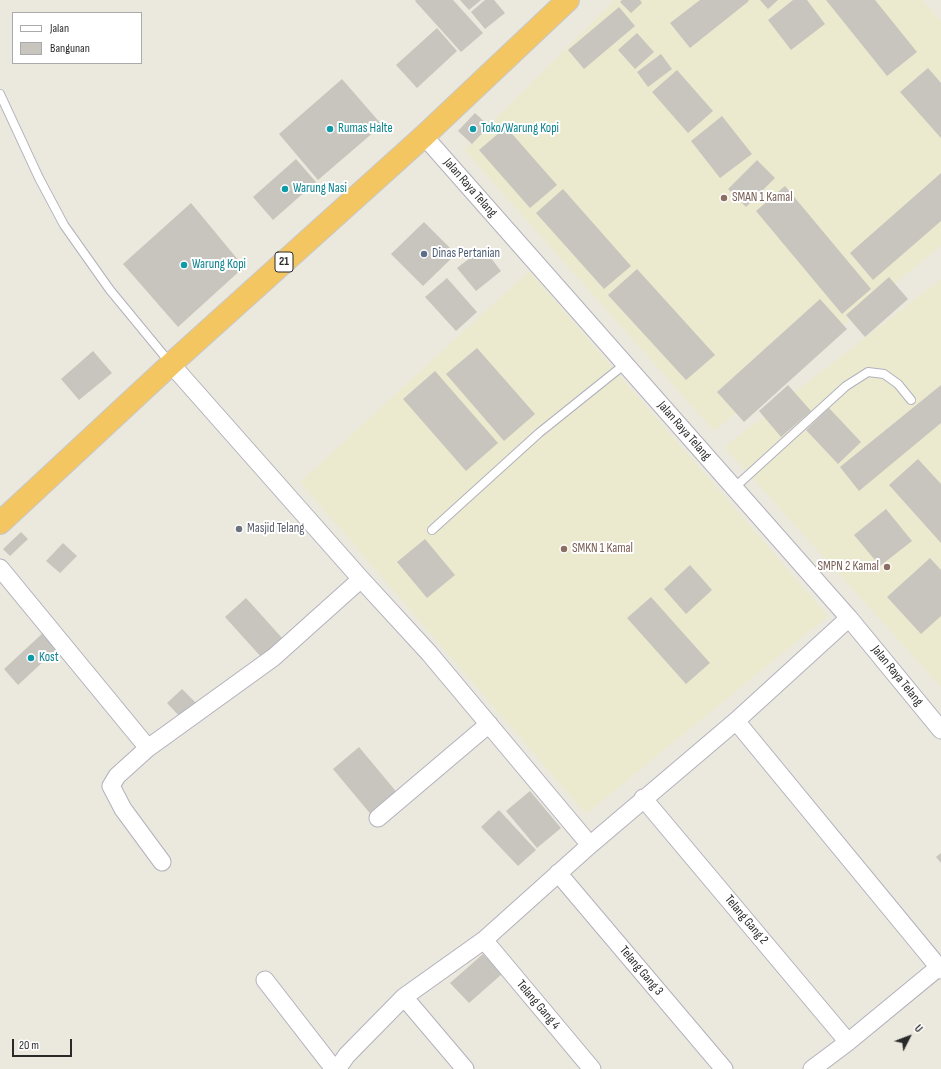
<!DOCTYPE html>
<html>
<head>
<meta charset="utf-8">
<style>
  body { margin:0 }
  #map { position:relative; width:941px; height:1069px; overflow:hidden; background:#ebe9dd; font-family:"Sofia Sans Condensed",sans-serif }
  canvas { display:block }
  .legend { position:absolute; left:12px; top:12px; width:130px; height:52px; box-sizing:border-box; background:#fff; border:1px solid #aaa; margin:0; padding:5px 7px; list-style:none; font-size:12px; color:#2a2a2a }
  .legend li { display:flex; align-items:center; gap:8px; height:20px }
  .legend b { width:20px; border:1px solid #aaa }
  .north { position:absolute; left:889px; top:1017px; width:40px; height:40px; -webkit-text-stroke:3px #fff; paint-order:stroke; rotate:48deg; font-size:11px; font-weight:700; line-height:16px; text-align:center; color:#2a2a2a }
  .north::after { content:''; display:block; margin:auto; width:14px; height:18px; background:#2a2a2a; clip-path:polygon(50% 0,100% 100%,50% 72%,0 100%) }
  .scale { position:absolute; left:12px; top:1039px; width:60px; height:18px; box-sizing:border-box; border:2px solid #2a2a2a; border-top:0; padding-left:5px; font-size:12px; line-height:14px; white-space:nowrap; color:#2a2a2a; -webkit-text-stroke:3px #fff; paint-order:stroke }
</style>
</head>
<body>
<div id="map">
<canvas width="941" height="1069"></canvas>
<ul class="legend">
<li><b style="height:5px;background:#fff"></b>Jalan</li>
<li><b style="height:11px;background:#c7c5bd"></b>Bangunan</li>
</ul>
<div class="north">U</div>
<div class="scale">20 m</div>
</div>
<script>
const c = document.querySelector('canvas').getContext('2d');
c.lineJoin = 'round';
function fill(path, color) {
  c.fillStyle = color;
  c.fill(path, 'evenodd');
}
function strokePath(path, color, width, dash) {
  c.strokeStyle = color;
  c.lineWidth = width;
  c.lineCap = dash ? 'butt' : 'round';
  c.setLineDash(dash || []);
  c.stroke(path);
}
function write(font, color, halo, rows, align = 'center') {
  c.font = font + ' "Sofia Sans Condensed",sans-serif';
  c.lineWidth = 4;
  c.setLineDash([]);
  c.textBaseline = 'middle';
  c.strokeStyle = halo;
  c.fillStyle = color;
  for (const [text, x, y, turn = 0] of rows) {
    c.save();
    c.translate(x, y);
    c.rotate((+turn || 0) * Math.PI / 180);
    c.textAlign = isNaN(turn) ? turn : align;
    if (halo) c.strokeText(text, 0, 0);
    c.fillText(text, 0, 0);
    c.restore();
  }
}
const education = new Path2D(`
  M 615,0 L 922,0 L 941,21 L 941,246 L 714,431 L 464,150 Z
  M 529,271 L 828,616 L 586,814 L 300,482 Z
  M 941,279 L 941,687 L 724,447 Z`);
const building = new Path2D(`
  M 416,0 L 453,0 L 483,33 L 461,52 L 415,1 Z
  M 460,0 L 481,0 L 469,10 Z
  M 485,0 L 494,0 L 505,13 L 485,29 L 471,12 Z
  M 622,0 L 640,0 L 642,3 L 631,13 L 620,2 Z
  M 700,0 L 748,0 L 749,1 L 690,48 L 670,23 Z
  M 760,0 L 778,0 L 768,9 Z
  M 793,0 L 807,0 L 825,24 L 791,50 L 768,20 Z
  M 826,0 L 875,0 L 917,52 L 887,76 Z
  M 619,7 L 635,26 L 584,69 L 568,50 Z
  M 437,28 L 457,51 L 417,88 L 396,65 Z
  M 637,33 L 654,52 L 635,69 L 618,50 Z
  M 661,54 L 672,69 L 648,87 L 637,72 Z
  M 928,68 L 941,83 L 941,138 L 900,92 Z
  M 677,70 L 713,111 L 688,133 L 652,92 Z
  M 342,79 L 382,125 L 318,180 L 279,134 Z
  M 475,113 L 489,126 L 472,144 L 458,131 Z
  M 722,116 L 752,154 L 720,178 L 691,141 Z
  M 506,127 L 557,185 L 530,208 L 479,150 Z
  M 296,159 L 316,182 L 273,220 L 253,197 Z
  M 757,160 L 775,178 L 746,207 L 728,189 Z
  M 941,173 L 941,221 L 873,280 L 850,253 Z
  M 785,186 L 871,289 L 842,314 L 756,211 Z
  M 563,189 L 631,266 L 604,289 L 536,213 Z
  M 191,203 L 244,267 L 178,327 L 123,264 Z
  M 424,222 L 456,254 L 423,286 L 391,254 Z
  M 483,248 L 501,271 L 476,291 L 457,268 Z
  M 637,269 L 715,355 L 686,380 L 608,295 Z
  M 889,277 L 908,299 L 865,337 L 846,315 Z
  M 447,278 L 477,312 L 456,331 L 425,297 Z
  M 820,299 L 847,329 L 744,422 L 717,392 Z
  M 477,348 L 535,414 L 504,441 L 446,374 Z
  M 93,351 L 112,373 L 79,400 L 61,379 Z
  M 435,371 L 498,443 L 466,471 L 403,399 Z
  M 788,385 L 811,411 L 781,437 L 759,411 Z
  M 941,385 L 941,423 L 859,491 L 840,467 Z
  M 829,408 L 861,442 L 838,464 L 806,430 Z
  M 918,459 L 941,484 L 941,543 L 889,485 Z
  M 886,509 L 912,541 L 880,566 L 854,535 Z
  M 21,532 L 28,539 L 10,556 L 3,549 Z
  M 425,539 L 455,575 L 427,598 L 397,562 Z
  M 63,543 L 77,556 L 60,573 L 46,561 Z
  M 930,558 L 941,570 L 941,616 L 921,634 L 887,597 Z
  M 690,565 L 712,590 L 686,614 L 664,589 Z
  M 651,597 L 710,663 L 686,684 L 627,618 Z
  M 246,598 L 283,639 L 262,658 L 225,617 Z
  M 44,632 L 59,647 L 18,685 L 4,669 Z
  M 182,689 L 198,705 L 182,719 L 167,703 Z
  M 359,747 L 399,795 L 373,817 L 333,769 Z
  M 530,791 L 561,828 L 537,848 L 506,811 Z
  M 499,810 L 536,850 L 518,866 L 481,827 Z
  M 941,853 L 941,863 L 936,857 Z
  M 483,954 L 502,974 L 469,1003 L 450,983 Z`);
const lane = new Path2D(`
  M 0,94 L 39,178 L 64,225 L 110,290 L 171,364
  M 734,488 L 846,386 L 868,372 L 884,374 L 898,384 L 911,400
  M 432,530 L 539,433 L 625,364`);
const street = new Path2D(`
  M 424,136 L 849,618 L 941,730
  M 171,364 L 361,579 L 429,653 L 590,845
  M 0,568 L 148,748
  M 736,721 L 941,970
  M 643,798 L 848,1042
  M 378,818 L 489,724
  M 162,862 L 123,809 L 111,786 L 117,776 L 148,748 L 274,657 L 361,579
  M 558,873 L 724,1069
  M 484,940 L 592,1069
  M 265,980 L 334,1069
  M 404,997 L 465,1069
  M 337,1069 L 347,1055 L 404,997 L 484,940 L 590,845 L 736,721 L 849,618
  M 812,1069 L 848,1042 L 939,967`);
const highway = new Path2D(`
  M 0,523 L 171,364 L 424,136 L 568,0`);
const markers = [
  [330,129,4,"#0f9aa8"],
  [473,129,4,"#0f9aa8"],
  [285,189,4,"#0f9aa8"],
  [724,198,4,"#8d6e63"],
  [424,254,4,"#5c6f8a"],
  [184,265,4,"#0f9aa8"],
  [239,529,4,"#6b7280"],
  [564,549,4,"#8d6e63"],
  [887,567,4,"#8d6e63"],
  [31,658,4,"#0f9aa8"]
];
const shields = [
  [284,262,18]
];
const shieldNames = [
  ["21",284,262]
];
const cultureNames = [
  ["Rumas Halte",338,129],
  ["Toko/Warung Kopi",481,129],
  ["Warung Nasi",293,189],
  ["Warung Kopi",192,265],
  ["Kost",39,658]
];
const streetNames = [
  ["Jalan Raya Telang",470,188,49],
  ["Jalan Raya Telang",684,431,49],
  ["Jalan Raya Telang",897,676,51],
  ["Telang Gang 2",746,920,50],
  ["Telang Gang 3",641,971,50],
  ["Telang Gang 4",538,1005,50]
];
const educationNames = [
  ["SMAN 1 Kamal",732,198],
  ["SMKN 1 Kamal",572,549],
  ["SMPN 2 Kamal",879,567,"right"]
];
const serviceNames = [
  ["Dinas Pertanian",432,254]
];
const worshipNames = [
  ["Masjid Telang",247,529]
];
fill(education, '#eceace');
fill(building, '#c7c5bd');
strokePath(lane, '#b2b1bd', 10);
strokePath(street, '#b2b1bd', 19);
strokePath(highway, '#c8c8c8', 24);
strokePath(lane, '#fff', 8);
strokePath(street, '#fff', 17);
strokePath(highway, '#f3c661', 22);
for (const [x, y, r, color] of markers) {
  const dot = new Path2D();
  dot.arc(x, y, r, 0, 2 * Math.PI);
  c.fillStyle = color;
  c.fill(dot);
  strokePath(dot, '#fff', 1.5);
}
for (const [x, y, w] of shields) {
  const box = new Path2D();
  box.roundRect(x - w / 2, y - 10, w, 20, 3);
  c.fillStyle = '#fff';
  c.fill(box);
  strokePath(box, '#2a2a2a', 1);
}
write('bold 12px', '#2a2a2a', null, shieldNames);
write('13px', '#0d838f', '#fff', cultureNames, 'left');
write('13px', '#2a2a2a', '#fff', streetNames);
write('13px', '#785e54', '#fff', educationNames, 'left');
write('13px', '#4e5e75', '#fff', serviceNames, 'left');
write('13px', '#5b616d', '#fff', worshipNames, 'left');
</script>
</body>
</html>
